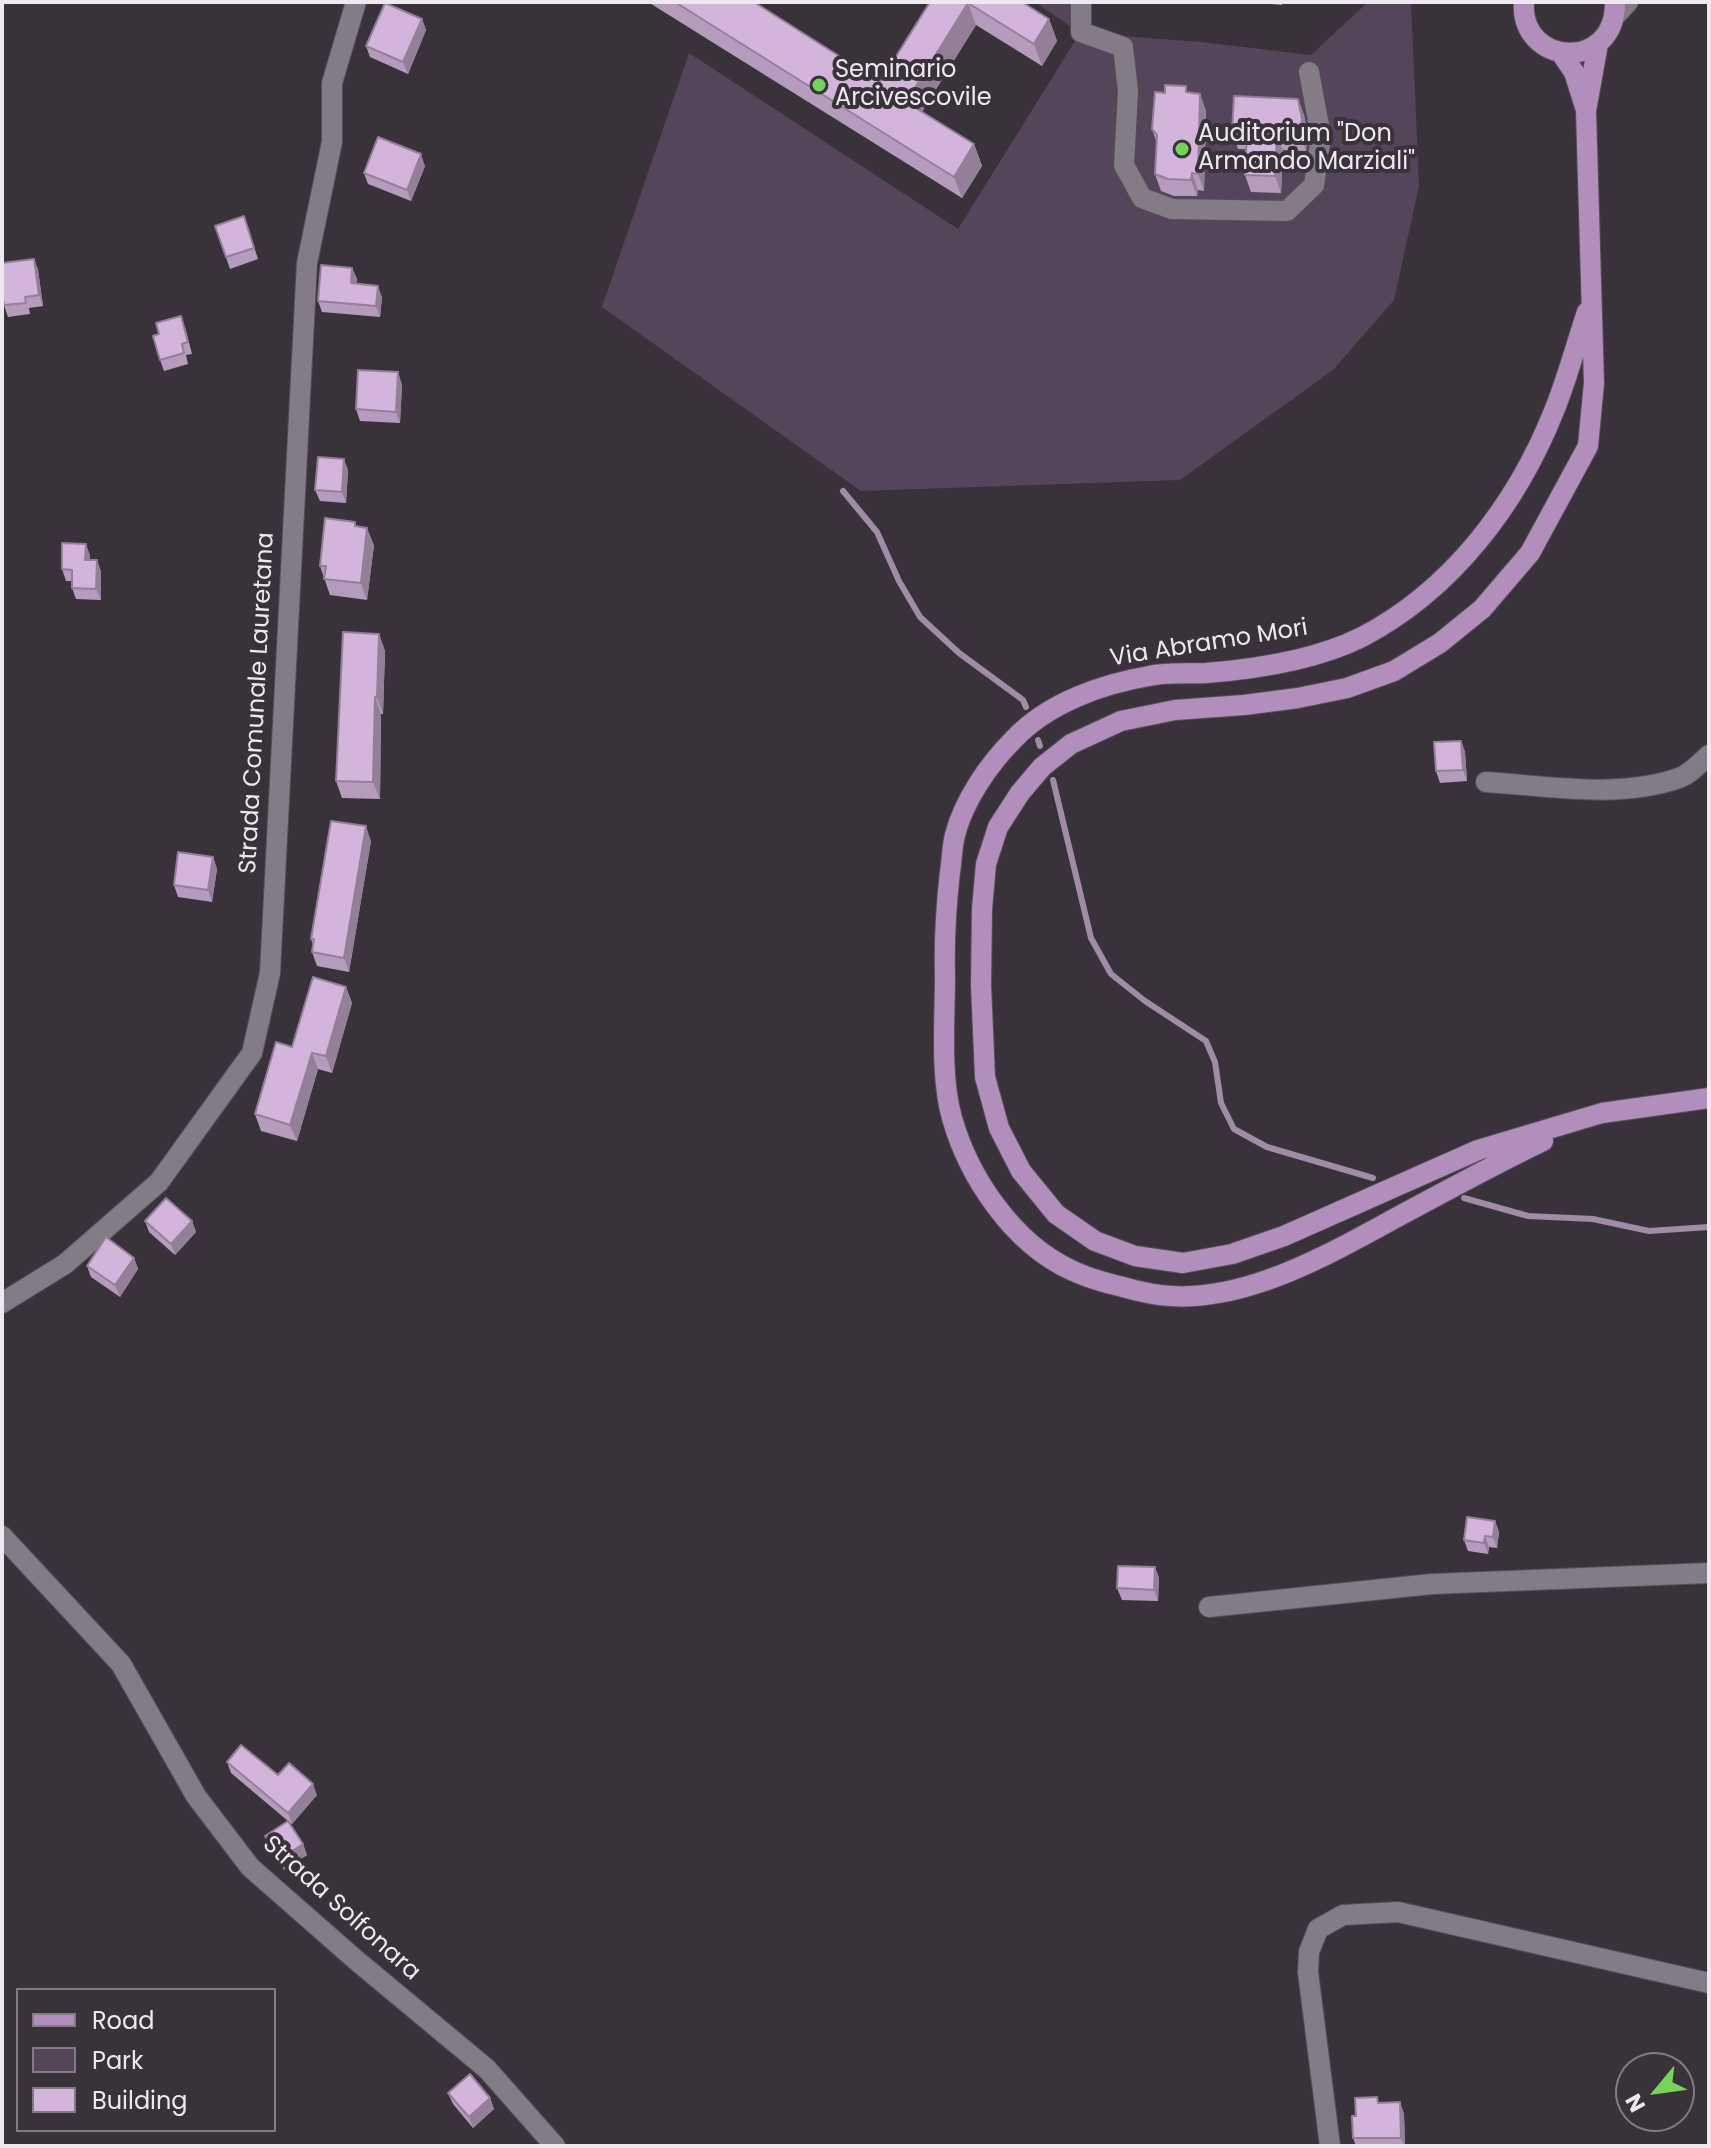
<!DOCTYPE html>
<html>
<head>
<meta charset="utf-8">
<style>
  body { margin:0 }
  #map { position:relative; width:1711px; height:2148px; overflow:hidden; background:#39323a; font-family:Poppins,sans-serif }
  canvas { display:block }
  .frame { position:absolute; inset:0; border:4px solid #ede9ef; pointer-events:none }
  .legend { position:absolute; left:16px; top:1988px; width:260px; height:144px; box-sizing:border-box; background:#39323a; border:2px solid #817b82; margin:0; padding:10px 14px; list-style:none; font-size:24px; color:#ede9ef }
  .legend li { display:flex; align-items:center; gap:16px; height:40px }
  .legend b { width:40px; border:2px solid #817b82 }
  .north { position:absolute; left:1615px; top:2052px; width:80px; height:80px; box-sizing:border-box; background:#39323a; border:2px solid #817b82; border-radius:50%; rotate:241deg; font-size:22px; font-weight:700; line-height:32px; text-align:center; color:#ede9ef }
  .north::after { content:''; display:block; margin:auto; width:28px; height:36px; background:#76d25a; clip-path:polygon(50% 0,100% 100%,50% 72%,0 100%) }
</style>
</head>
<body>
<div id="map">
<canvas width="1711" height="2148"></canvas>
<div class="frame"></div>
<ul class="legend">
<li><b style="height:10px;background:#b28ebc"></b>Road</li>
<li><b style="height:22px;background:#55455a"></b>Park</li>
<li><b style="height:22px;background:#d3b5db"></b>Building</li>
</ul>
<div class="north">N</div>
</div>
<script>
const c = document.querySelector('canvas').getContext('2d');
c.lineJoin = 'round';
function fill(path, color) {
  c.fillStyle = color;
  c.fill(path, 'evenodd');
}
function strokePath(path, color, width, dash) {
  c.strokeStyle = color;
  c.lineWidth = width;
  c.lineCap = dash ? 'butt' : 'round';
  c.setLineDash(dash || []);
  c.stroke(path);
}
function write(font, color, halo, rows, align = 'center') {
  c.font = font + ' Poppins,sans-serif';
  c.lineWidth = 8;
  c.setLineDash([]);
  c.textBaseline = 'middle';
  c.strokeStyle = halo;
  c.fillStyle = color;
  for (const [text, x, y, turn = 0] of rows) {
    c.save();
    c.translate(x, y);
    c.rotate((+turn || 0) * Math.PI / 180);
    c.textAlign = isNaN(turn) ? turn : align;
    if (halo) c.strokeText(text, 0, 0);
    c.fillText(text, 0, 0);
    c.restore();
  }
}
const green = new Path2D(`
  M 1035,2 L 1081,2 L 1081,33 L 1201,42 L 1311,55 L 1368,2 L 1411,2 L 1419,186 L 1394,300 L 1333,370 L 1180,480 L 861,491 L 602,307 L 689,53 L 958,229 L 1080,33 Z`);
const stream = new Path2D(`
  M 843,491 L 877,532 L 899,581 L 920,617 L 959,653 L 1023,700 L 1026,707
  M 1038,740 L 1040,746
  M 1053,780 L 1091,938 L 1111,974 L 1145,1001 L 1206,1041 L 1215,1062 L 1221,1103 L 1234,1129 L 1267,1147 L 1373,1178
  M 1464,1198 L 1528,1216 L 1593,1219 L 1649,1231 L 1709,1227`);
const minor = new Path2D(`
  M 1081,2 L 1081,32 L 1123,47 L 1128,91 L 1124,165 L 1142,198 L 1172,209 L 1287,211 L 1314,185 L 1321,136 L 1309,72
  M 1614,17 L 1628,2
  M 1486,782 C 1548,786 1619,799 1679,778 C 1690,774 1700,763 1709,755
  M 2,1303 L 65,1264 L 159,1182 L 252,1053 L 270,973 L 307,263 L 332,142 L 332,83 L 356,2
  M 2,1536 L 121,1664 L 196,1796 L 250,1867 L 356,1960 L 487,2069 L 555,2146
  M 1209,1607 L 1432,1584 L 1709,1573
  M 1330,2146 L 1308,1972 L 1309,1952 L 1318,1929 L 1343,1915 L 1398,1912 L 1709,1983`);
const major = new Path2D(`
  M 1524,2 C 1519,66 1616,73 1615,2
  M 1598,44 L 1586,111 L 1594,383 L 1588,446 L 1530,553 L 1482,609 L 1440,643 L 1394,671 L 1347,688 L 1298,698 L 1244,705 L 1175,710 L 1121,721 L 1071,744 L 1042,767 L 1020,793 L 998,827 L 986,864 L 982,909 L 981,985 L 985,1077 L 999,1128 L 1021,1171 L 1056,1214 L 1095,1241 L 1135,1256 L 1183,1263 L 1232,1254 L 1284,1236 L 1478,1150 L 1602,1113 L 1709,1098
  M 1561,53 L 1574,72 L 1585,107
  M 1543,1141 C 1495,1164 1448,1190 1401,1215 C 1327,1255 1231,1313 1143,1292 C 1119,1286 1094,1281 1071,1270 C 1013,1243 969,1178 952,1118 C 940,1076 945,1019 945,976 C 944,941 946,907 950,872 C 952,860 952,846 955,835 C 964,800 989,764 1014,739 C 1048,703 1102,684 1149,676 C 1168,672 1187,674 1206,673 C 1257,669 1316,660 1362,637 C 1452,590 1517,504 1554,411 C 1567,379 1576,345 1587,312`);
const wall = new Path2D(`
  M 648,2 L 754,2 L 880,82 L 930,2 L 1022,2 L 1049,19 L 1057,41 L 1042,66 L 976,25 L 922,112 L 974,144 L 982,166 L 962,198 Z
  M 1250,2 L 1282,2 L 1282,5 Z
  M 422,19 L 426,30 L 408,74 L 370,57 L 366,46 Z
  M 1165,93 L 1200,94 L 1206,111 L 1204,191 L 1198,190 L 1197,196 L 1174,196 L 1161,191 L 1155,174 L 1157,143 L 1152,129 Z
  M 1298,99 L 1304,115 L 1308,136 L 1306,151 L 1283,150 L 1281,193 L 1251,192 L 1245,175 L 1246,149 L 1238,149 L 1232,132 Z
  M 425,166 L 411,201 L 368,184 L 364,173 Z
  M 244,216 L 258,259 L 230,269 L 215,226 Z
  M 34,259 L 38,270 L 43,306 L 29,308 L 30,314 L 8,317 L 4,305 Z
  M 352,268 L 357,279 L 356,284 L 382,297 L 380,317 L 322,312 L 318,301 Z
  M 185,327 L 192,354 L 186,355 L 188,364 L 164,371 L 160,360 Z
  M 402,384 L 400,423 L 360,421 L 356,409 Z
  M 348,470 L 346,503 L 320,501 L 315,490 Z
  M 355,522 L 357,527 L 374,545 L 367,600 L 330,595 L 320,566 Z
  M 90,555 L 90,560 L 97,560 L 101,572 L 101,600 L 76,599 L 72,588 L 72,581 L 66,581 L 62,569 Z
  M 379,634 L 385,651 L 383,714 L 381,714 L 380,799 L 342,798 L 336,781 Z
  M 1461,741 L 1465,752 L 1467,781 L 1440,783 L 1436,771 Z
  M 371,841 L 349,972 L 317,966 L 312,952 L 313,945 L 311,939 Z
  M 213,857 L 217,869 L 212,902 L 178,897 L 174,885 Z
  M 346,987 L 352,1003 L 332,1073 L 318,1069 L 297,1141 L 261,1131 L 255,1114 L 292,1047 Z
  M 145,1221 L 192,1221 L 196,1232 L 175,1255 L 149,1232 Z
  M 134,1258 L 138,1269 L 120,1297 L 91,1277 L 87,1266 Z
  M 1495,1521 L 1499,1532 L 1497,1548 L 1489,1547 L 1488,1554 L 1468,1551 L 1464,1540 Z
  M 1155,1567 L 1159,1578 L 1158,1601 L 1122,1600 L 1117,1588 Z
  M 227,1762 L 278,1775 L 317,1795 L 292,1824 L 289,1822 L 303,1844 L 307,1855 L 284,1870 L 269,1847 L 265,1836 L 288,1821 L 231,1773 Z
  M 448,2093 L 490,2098 L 494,2109 L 473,2128 L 453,2104 Z
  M 1400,2102 L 1404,2114 L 1405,2146 L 1356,2146 L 1353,2138 L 1356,2116 L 1379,2103 Z`);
const shadedWall = new Path2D(`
  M 968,3 L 976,25 L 914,124 L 906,102 Z
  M 422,19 L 426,30 L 408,74 L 403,62 Z
  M 1049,19 L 1057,41 L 1042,66 L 1034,44 Z
  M 1200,94 L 1206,111 L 1204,191 L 1198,174 Z
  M 1298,99 L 1304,115 L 1308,136 L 1306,151 L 1300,134 Z
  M 1277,133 L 1283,150 L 1281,193 L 1275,176 Z
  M 974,144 L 982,166 L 962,198 L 954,177 Z
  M 421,154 L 425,166 L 411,201 L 407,190 Z
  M 1192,173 L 1198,190 L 1197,196 L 1191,180 Z
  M 34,259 L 38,270 L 43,306 L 39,295 Z
  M 352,268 L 357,279 L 355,295 L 351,283 Z
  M 378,286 L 382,297 L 380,317 L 376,306 Z
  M 398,372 L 402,384 L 400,423 L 396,412 Z
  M 344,459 L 348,470 L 346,503 L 342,492 Z
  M 367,528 L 374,545 L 367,600 L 361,583 Z
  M 86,544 L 90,555 L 89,571 L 85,560 Z
  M 97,560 L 101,572 L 101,600 L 96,589 Z
  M 379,634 L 385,651 L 383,714 L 377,698 Z
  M 375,697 L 381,714 L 380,799 L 373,782 Z
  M 1461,741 L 1465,752 L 1467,781 L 1463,770 Z
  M 366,826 L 371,841 L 349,972 L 344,958 Z
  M 213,857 L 217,869 L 212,902 L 208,890 Z
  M 346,987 L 352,1003 L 332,1073 L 326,1056 Z
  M 312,1053 L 318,1069 L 297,1141 L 290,1125 Z
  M 192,1221 L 196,1232 L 175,1255 L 171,1244 Z
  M 134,1258 L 138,1269 L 120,1297 L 115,1285 Z
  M 1495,1521 L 1499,1532 L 1497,1548 L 1493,1537 Z
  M 1485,1536 L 1489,1547 L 1488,1554 L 1484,1543 Z
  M 1155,1567 L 1159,1578 L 1158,1601 L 1154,1590 Z
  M 313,1784 L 317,1795 L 292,1824 L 288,1813 Z
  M 303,1844 L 307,1855 L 284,1870 L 280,1859 Z
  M 490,2098 L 494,2109 L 473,2128 L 469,2117 Z
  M 1400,2102 L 1404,2114 L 1405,2146 L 1404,2146 L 1401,2138 Z`);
const building = new Path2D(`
  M 675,2 L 754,2 L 880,82 L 930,2 L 1022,2 L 1049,19 L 1034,44 L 968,3 L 906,102 L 974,144 L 954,177 Z
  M 385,3 L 422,19 L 403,62 L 366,46 Z
  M 1165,85 L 1186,86 L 1186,92 L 1200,94 L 1198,174 L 1192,173 L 1191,180 L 1168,179 L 1155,174 L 1157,135 L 1152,129 L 1155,92 L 1165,93 Z
  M 1234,96 L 1298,99 L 1302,119 L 1300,134 L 1277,133 L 1275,176 L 1245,175 L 1247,132 L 1232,132 Z
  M 378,137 L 421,154 L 407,190 L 364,173 Z
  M 244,216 L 254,248 L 226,257 L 215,226 Z
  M 34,259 L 39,295 L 25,297 L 26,303 L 4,305 L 2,291 L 2,263 Z
  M 321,265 L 352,268 L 351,283 L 378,286 L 376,306 L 318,301 Z
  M 181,316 L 188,342 L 182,344 L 184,353 L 160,360 L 153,336 L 159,334 L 156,323 Z
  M 358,370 L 398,372 L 396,412 L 356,409 Z
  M 318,457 L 344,459 L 342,492 L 315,490 Z
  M 325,518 L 355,522 L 355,526 L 367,528 L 361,583 L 324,579 L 326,566 L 320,566 Z
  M 62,543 L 86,544 L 85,560 L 97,560 L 96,589 L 72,588 L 72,570 L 62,569 Z
  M 343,632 L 379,634 L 377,698 L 375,697 L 373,782 L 336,781 Z
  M 1461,741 L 1463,770 L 1436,771 L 1434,742 Z
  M 331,821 L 366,826 L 344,958 L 312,952 L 314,939 L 311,939 Z
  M 178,852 L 213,857 L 208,890 L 174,885 Z
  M 313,977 L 346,987 L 326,1056 L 312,1053 L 290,1125 L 255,1114 L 276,1042 L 292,1047 Z
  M 166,1198 L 192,1221 L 171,1244 L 145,1221 Z
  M 106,1237 L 134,1258 L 115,1285 L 87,1266 Z
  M 1467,1517 L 1495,1521 L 1493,1537 L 1485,1536 L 1484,1543 L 1464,1540 Z
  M 1118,1566 L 1155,1567 L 1154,1590 L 1117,1588 Z
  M 241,1745 L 278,1775 L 289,1763 L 313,1784 L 288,1813 L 227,1762 Z
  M 288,1821 L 303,1844 L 280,1859 L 265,1836 Z
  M 470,2074 L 490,2098 L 469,2117 L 448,2093 Z
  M 1377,2097 L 1378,2103 L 1400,2102 L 1401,2138 L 1353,2138 L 1352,2116 L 1356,2116 L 1355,2098 Z`);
const markers = [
  [819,85,8,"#76d25a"],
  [1182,149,8,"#76d25a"]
];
const poiNames = [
  ["Seminario",835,71],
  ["Arcivescovile",835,99],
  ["Auditorium \"Don",1198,135],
  ["Armando Marziali\"",1198,163]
];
const streetNames = [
  ["Via Abramo Mori",1209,644,-9],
  ["Strada Comunale Lauretana",258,703,-87],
  ["Strada Solfonara",341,1909,42]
];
fill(green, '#55455a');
strokePath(stream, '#a18ca7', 6);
strokePath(minor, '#554f57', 22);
strokePath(major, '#554f57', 22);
strokePath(minor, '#837b85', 20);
strokePath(major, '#b28ebc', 20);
fill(wall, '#b59cbc');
fill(shadedWall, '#947f99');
fill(building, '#d3b5db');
strokePath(building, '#947f99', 2);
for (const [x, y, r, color] of markers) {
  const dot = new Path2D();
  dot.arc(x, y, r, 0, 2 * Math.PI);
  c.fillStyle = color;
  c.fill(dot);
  strokePath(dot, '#39323a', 3);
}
write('24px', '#ede9ef', '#39323a', poiNames, 'left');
write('24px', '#ede9ef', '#39323a', streetNames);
</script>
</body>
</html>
